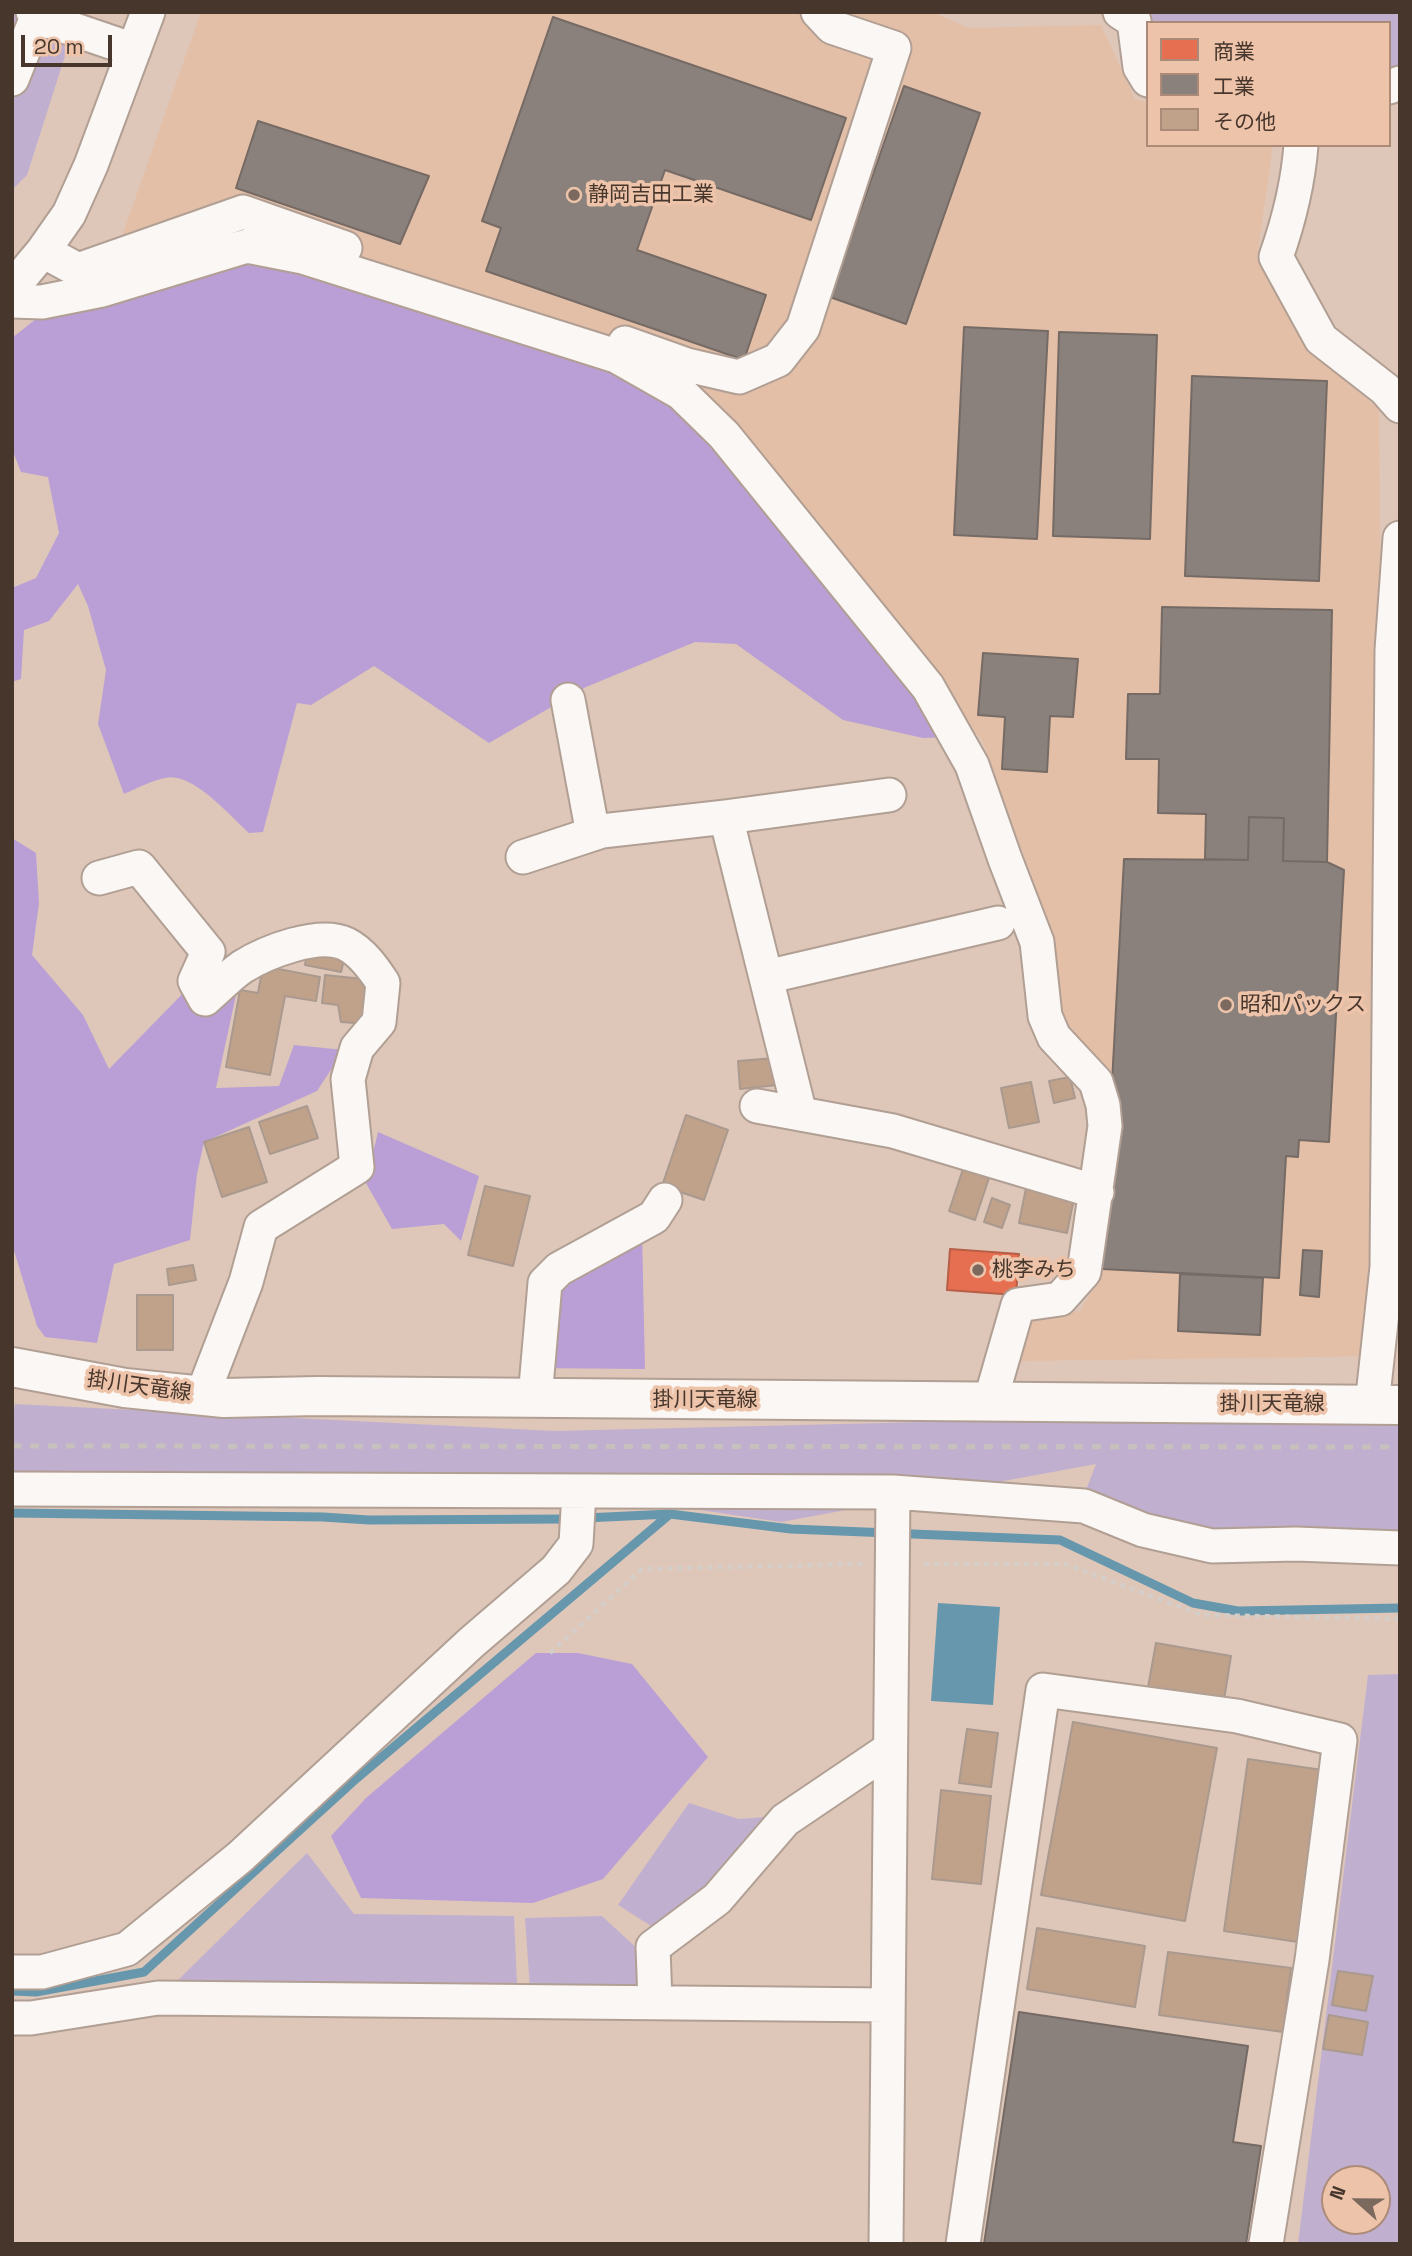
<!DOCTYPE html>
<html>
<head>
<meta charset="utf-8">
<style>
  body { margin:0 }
  #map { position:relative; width:1412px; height:2256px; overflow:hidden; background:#dec7b9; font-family:"Space Grotesk","Noto Sans JP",sans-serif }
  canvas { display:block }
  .frame { position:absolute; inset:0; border:14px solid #47362c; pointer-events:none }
  .legend { position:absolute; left:1146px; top:21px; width:245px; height:126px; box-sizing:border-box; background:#edc3aa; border:2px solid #ab8b78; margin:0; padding:9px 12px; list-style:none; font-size:21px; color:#47362c }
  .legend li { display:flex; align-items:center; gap:14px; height:35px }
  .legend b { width:35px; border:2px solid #ab8b78 }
  .north { position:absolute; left:1321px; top:2165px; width:70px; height:70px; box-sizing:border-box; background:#edc3aa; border:2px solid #ab8b78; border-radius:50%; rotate:291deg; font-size:19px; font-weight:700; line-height:28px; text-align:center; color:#47362c }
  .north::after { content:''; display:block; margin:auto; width:24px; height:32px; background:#7c695d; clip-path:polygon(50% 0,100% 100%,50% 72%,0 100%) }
  .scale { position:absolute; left:21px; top:35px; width:91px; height:32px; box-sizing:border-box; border:4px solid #47362c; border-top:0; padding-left:9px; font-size:21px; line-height:24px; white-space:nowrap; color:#47362c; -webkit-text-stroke:5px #edc3aa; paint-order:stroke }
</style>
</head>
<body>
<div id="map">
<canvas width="1412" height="2256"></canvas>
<div class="frame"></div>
<ul class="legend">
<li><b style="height:19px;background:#e76f51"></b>商業</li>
<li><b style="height:19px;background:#8a817c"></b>工業</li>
<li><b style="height:19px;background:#c0a28b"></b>その他</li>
</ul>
<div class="north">N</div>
<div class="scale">20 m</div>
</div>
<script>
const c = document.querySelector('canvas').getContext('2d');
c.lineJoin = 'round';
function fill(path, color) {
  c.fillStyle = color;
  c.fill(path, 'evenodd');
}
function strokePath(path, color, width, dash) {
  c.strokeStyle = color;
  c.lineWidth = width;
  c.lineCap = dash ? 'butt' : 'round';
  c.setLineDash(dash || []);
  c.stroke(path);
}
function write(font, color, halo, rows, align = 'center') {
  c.font = font + ' "Space Grotesk","Noto Sans JP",sans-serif';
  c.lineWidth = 7;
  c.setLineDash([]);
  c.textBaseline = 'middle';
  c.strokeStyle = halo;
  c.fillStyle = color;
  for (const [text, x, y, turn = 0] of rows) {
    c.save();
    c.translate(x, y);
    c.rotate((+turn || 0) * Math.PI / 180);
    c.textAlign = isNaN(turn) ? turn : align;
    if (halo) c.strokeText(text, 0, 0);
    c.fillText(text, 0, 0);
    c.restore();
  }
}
const built = new Path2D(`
  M 201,12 L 932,12 L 969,28 L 1101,25 L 1135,99 L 1148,102 L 1148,145 L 1273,145 L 1257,258 L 1307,349 L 1379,409 L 1387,1356 L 1021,1361 L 1033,1316 L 1080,1311 L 1098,1281 L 1105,1126 L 1061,1043 L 1049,925 L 982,740 L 681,393 L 81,296 L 122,236 Z`);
const green = new Path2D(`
  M 12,12 L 79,12 L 27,175 L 12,190 Z
  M 1136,12 L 1400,12 L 1400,79 L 1389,84 L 1389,23 L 1148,23 Z
  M 15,1404 L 555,1431 L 964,1421 L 1400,1422 L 1400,1559 L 1212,1546 L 1081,1503 L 1096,1464 L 781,1522 L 579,1492 L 12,1479 L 12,1425 Z
  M 1400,1674 L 1400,2244 L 1298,2244 L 1368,1675 ZM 1335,2179 L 1377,2179 L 1377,2221 L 1335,2221 Z
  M 689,1803 L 739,1819 L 778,1816 L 667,1936 L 618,1905 Z
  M 307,1853 L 354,1914 L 514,1916 L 517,1984 L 170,1988 Z
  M 602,1916 L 643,1954 L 640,1989 L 530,1989 L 525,1918 Z`);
const forest = new Path2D(`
  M 247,246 L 672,387 L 950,737 L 923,738 L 843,720 L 736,644 L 695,642 L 586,687 L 489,743 L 374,666 L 311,705 L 297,703 L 263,832 L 249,833 C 230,816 192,771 165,778 C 151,781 137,788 124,794 L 98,724 L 106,670 L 88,606 L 78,584 L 49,621 L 24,630 L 21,679 L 12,682 L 12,588 L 36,578 L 59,533 L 48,477 L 21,472 L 12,449 L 12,338 L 51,307 Z
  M 12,838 L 36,853 L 39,903 L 32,955 L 83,1015 L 109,1069 L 195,981 L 242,967 L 216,1088 L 279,1086 L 294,1045 L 344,1050 L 317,1091 L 204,1142 L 197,1174 L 190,1240 L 114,1264 L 97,1343 L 45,1337 L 37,1326 L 12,1244 Z
  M 378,1132 L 479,1176 L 461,1241 L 444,1224 L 392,1229 L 366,1183 Z
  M 642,1232 L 645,1369 L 529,1368 L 547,1292 Z
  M 536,1653 L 578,1653 L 632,1664 L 708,1757 L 603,1879 L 533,1903 L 361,1898 L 331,1836 L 366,1798 Z`);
const water = new Path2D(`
  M 938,1603 L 1000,1607 L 993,1705 L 931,1701 Z`);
const shops = new Path2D(`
  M 950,1249 L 1019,1254 L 1016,1295 L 947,1290 Z`);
const industry = new Path2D(`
  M 553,17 L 846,118 L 811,220 L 665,170 L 637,250 L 766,295 L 744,360 L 486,271 L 501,228 L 482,221 Z
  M 904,86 L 980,113 L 906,324 L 830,297 Z
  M 258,121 L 429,176 L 400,244 L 236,188 Z
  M 964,327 L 1048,331 L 1037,539 L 954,535 Z
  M 1059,332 L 1157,335 L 1150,539 L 1053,536 Z
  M 1192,376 L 1327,381 L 1319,581 L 1185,576 Z
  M 1162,607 L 1332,610 L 1327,862 L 1283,861 L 1284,818 L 1249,817 L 1248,860 L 1205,859 L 1206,814 L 1158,813 L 1159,759 L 1126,759 L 1128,694 L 1160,694 Z
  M 983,653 L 1078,659 L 1073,717 L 1050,716 L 1047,772 L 1002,769 L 1005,717 L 978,715 Z
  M 1249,817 L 1284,818 L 1283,861 L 1327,862 L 1344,870 L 1329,1142 L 1299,1140 L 1298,1157 L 1286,1156 L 1279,1278 L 1102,1269 L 1124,859 L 1248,860 Z
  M 1303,1250 L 1322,1251 L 1319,1297 L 1300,1295 Z
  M 1180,1274 L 1263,1278 L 1260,1335 L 1178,1331 Z
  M 1019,2012 L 1248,2046 L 1233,2142 L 1261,2146 L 1246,2244 L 984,2244 Z`);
const stream = new Path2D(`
  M 12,1513 L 323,1517 L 369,1520 L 571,1519
  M 585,1518 L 670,1514 L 791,1529 L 1060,1540 L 1193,1603 L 1238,1611 L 1400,1608
  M 12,1991 L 36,1992 L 144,1972 L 357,1778 L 670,1514`);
const building = new Path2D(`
  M 308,948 L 345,956 L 341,972 L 305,965 Z
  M 263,966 L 320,977 L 316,1001 L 285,996 L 270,1075 L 226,1067 L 240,990 L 258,993 Z
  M 325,975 L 373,980 L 369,1024 L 341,1022 L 338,1005 L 322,1003 Z
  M 775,1058 L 777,1085 L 740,1089 L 738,1061 Z
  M 1070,1077 L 1075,1098 L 1054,1103 L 1049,1081 Z
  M 1031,1082 L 1039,1122 L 1009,1128 L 1001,1088 Z
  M 307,1106 L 318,1138 L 270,1154 L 259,1122 Z
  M 686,1115 L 728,1130 L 704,1200 L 662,1186 Z
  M 249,1127 L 267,1182 L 222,1197 L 204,1142 Z
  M 963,1169 L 989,1178 L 975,1220 L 949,1211 Z
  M 485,1186 L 530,1196 L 513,1266 L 468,1255 Z
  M 1026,1188 L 1074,1198 L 1067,1233 L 1019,1223 Z
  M 992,1198 L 1010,1205 L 1002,1228 L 984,1222 Z
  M 193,1265 L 196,1280 L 169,1285 L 167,1269 Z
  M 137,1295 L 173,1295 L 173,1350 L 137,1350 Z
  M 1156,1643 L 1231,1656 L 1223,1706 L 1147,1693 Z
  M 1073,1722 L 1217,1748 L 1185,1921 L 1041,1895 Z
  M 967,1729 L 998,1733 L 991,1787 L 959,1783 Z
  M 1248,1759 L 1322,1770 L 1298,1942 L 1224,1931 Z
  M 941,1790 L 991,1796 L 981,1884 L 932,1879 Z
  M 1037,1928 L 1145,1946 L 1135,2007 L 1027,1989 Z
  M 1168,1952 L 1291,1968 L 1283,2032 L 1159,2015 Z
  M 1338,1971 L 1373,1976 L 1366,2011 L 1332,2005 Z
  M 1329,2015 L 1368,2022 L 1362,2055 L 1323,2049 Z`);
const path = new Path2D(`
  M 924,1564 L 1065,1564 L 1202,1615 L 1400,1619
  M 550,1653 L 642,1569 L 863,1564`);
const minor = new Path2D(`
  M 33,12 L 37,17 L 134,50
  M 1120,12 L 1134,21 L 1140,67 L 1148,80
  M 12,79 L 39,12
  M 1389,87 L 1400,83
  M 1301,145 C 1298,185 1289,220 1276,257 L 1321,339 L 1385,389 L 1400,406
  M 43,251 L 78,270 L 243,212 L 345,248
  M 12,288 L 43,251 L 69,214 L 91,165 L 148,12
  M 12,301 L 42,302 L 102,290 L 247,246 L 303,257 L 616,356 L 681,393 L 724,435 L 928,687 L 972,765 L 1005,859 L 1037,942 L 1045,1016 L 1054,1037 L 1096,1082 L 1103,1105 L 1105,1126 L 1084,1272 L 1060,1299 L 1018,1305 L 990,1402
  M 625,343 L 687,365 L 739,377 L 778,360 L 803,328 L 894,48 L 832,27 L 818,12
  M 568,700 L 593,834
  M 726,817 L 800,1114
  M 523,857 L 602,831 L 726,817 L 889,795
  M 99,878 L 139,867 L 208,952 L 195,981 L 205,999 C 217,989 229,976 242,967 C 266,952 319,931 346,944 C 362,952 374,969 383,983 L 379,1022 L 357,1048 L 348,1079 L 357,1167 L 261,1227 L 246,1282 L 202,1396
  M 766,977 L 998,923
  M 757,1106 L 893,1131 L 1097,1192
  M 535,1398 L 545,1283 L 559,1269 L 654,1217 L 665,1200
  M 1372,1405 L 1387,1267 L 1392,650 L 1400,538
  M 12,1489 L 893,1492 L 1084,1506 L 1143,1530 L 1212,1546 L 1296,1544 L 1400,1548
  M 12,1972 L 42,1972 L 127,1949 L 240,1857 L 472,1642 L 556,1570 L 576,1544 L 579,1492
  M 655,2002 L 653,1947 L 717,1899 L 785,1820 L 890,1749
  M 12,2018 L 31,2018 L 158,1998 L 887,2005
  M 886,2244 L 893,1492
  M 963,2244 L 1043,1690 L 1237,1716 L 1340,1740 L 1312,1960 L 1266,2244`);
const major = new Path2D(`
  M 12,1367 L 125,1388 L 224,1398 L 318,1396 L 1400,1405`);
const rail = new Path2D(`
  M 12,1446 L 1400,1447`);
const markers = [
  [574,195,7,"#7c695d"],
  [1226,1005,7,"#7c695d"],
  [978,1270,7,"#7c695d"]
];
const poiNames = [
  ["静岡吉田工業",588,195],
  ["昭和パックス",1240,1005],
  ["桃李みち",992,1270]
];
const streetNames = [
  ["掛川天竜線",139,1387,8],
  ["掛川天竜線",705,1400],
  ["掛川天竜線",1272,1404]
];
fill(built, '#e4bfa8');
fill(green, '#c1afd0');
fill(forest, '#b99fd6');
fill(water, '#6797ad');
fill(shops, '#e76f51');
strokePath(shops, '#b75e46', 2);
fill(industry, '#8a817c');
strokePath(industry, '#766a64', 2);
strokePath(stream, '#6797ad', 9);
fill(building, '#c0a28b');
strokePath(building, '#aa998e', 2);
strokePath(minor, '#b19f94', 37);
strokePath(major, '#b19f94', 42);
strokePath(path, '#d4cdc8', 4.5, [5, 5]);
strokePath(minor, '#faf7f4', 33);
strokePath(major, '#faf7f4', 38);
strokePath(rail, '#c7c1bd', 5, [9, 9]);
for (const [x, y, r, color] of markers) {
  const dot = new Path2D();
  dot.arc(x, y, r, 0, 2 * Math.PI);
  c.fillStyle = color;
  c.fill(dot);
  strokePath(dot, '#edc3aa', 2.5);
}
write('21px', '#47362c', '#edc3aa', poiNames, 'left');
write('21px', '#47362c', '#edc3aa', streetNames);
</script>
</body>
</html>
